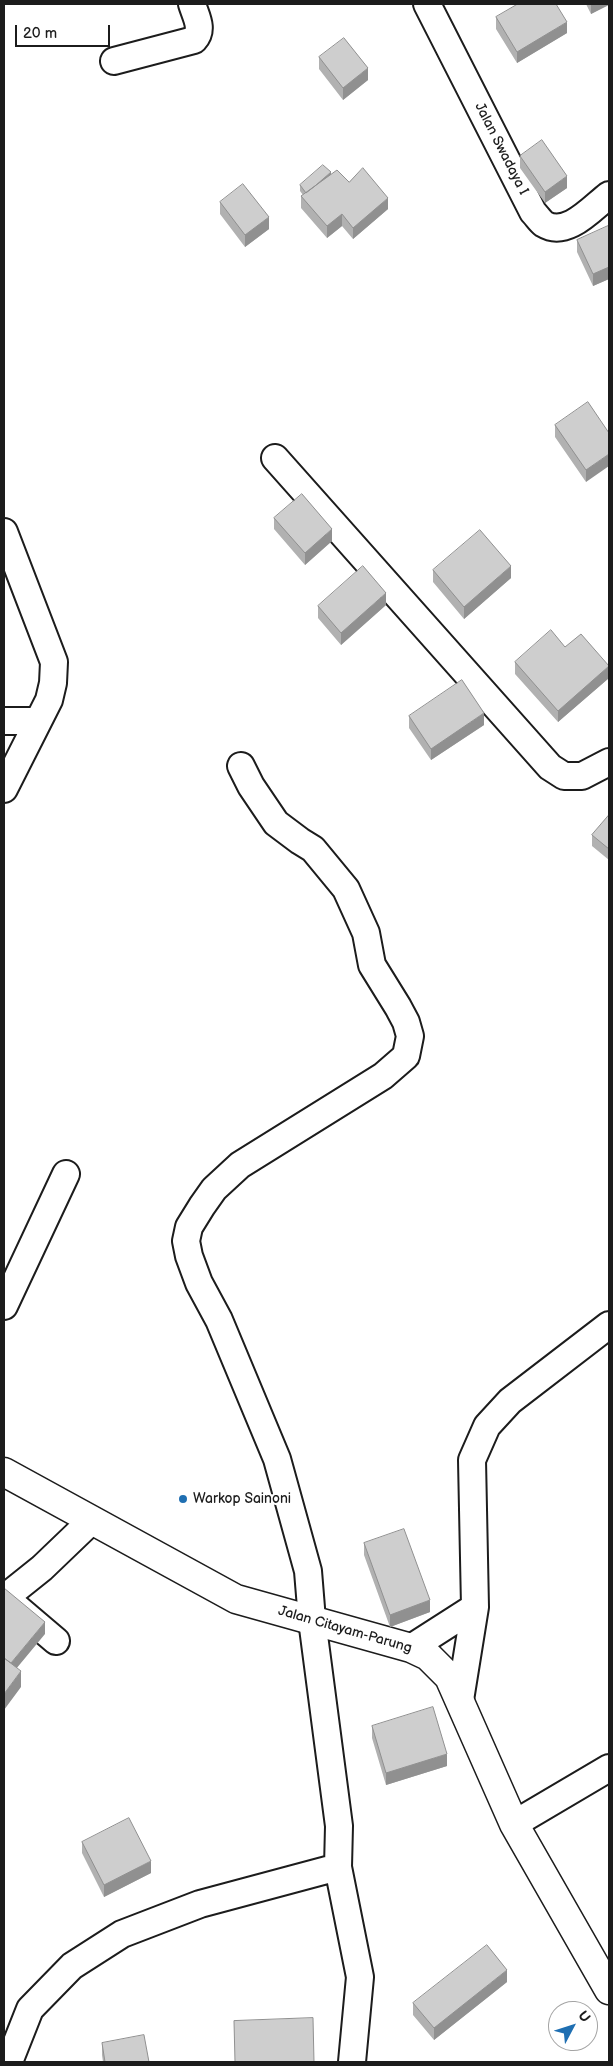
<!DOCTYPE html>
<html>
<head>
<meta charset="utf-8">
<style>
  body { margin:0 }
  #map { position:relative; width:613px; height:2066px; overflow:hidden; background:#fff; font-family:"Balsamiq Sans",sans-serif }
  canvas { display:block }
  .frame { position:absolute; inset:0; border:5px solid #1c1c1c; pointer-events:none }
  .north { position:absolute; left:548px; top:2001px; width:50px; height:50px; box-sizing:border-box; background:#fff; border:1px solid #a4a4a4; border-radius:50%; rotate:50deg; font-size:14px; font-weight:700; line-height:20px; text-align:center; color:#1c1c1c }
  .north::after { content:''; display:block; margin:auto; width:18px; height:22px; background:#1f6fb2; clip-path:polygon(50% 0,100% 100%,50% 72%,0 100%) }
  .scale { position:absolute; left:15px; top:25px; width:95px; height:22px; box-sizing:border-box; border:2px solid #1c1c1c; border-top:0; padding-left:6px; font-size:15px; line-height:18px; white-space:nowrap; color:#1c1c1c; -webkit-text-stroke:4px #fff; paint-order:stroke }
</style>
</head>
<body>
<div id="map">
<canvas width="613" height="2066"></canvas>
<div class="frame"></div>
<div class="north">U</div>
<div class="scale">20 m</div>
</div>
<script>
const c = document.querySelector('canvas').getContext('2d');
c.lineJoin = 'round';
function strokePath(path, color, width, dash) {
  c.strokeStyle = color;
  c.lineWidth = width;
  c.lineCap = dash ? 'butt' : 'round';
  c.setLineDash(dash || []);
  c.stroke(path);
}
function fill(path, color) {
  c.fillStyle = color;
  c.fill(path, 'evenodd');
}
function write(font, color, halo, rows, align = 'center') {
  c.font = font + ' "Balsamiq Sans",sans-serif';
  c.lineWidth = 4;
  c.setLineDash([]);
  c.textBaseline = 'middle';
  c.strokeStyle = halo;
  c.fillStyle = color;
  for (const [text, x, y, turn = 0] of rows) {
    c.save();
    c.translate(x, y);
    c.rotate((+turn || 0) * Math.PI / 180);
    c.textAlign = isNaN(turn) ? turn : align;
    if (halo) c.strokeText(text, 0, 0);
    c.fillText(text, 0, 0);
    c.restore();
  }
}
const street = new Path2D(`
  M 427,4 L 533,212 C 537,216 540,221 544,224 C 567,238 592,208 609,195
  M 114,61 L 194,40 C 204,29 196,17 192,4
  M 275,458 L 550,767 L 564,776 L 582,776 L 609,762
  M 4,532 L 54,662 L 53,683 L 49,700 L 4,789
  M 4,721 L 38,721
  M 4,1306 L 66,1174
  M 56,1641 L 16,1607 C 11,1602 9,1599 12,1592 L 42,1568 L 91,1521
  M 411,1648 L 475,1607
  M 460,1700 L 475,1607 L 472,1460 L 487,1426 L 510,1401 L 609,1325
  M 514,1824 L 609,1768
  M 338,1867 L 360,1977 L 352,2062
  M 9,2062 L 30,2009 L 72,1966 L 122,1934 L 200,1904 L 338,1867 L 339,1826 L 312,1620 L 308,1571 L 277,1459 L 219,1320 L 199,1283 L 189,1256 L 186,1241 L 189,1227 L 202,1206 L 214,1189 L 240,1165 L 383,1076 L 406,1056 L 410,1036 L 406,1022 L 398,1007 L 372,965 L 366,933 L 346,889 L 313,849 L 300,841 L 276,823 L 251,786 L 241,766`);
const secondary = new Path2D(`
  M 4,1472 L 236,1599 L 411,1648 L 428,1656 L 449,1677 L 514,1824 L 609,1990`);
const wall = new Path2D(`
  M 586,4 L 609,4 L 591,14 Z
  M 496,17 L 567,33 L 517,63 L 496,29 Z
  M 319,57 L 368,80 L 343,100 L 319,69 Z
  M 520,156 L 567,188 L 545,203 L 520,168 Z
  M 331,174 L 349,182 L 388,209 L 353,239 L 342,226 L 327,238 L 301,208 L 301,196 L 303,195 L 300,191 L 300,185 Z
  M 220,202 L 269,229 L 245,247 L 220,214 Z
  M 609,228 L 609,279 L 593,286 L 577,252 L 577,240 Z
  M 555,425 L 609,433 L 586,482 L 555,437 Z
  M 274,518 L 332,541 L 305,565 L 274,529 Z
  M 433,570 L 511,578 L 464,619 L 433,582 Z
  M 386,605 L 341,645 L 318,618 L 318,606 Z
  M 565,647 L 609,678 L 558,722 L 515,674 L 515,662 Z
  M 409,716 L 484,725 L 431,760 L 409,728 Z
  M 609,815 L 609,860 L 592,846 L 592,835 Z
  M 364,1543 L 430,1612 L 390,1627 L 364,1555 Z
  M 372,1726 L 447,1766 L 386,1785 L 372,1738 Z
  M 82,1842 L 151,1873 L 104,1897 L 82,1853 Z
  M 507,1982 L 434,2040 L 413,2015 L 413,2003 Z
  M 102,2043 L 149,2062 L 103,2062 L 102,2055 Z`);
const shadedWall = new Path2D(`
  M 591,4 L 609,4 L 609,5 L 591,14 Z
  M 567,22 L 567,33 L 517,63 L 517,52 Z
  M 368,68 L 368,80 L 343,100 L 343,88 Z
  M 331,172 L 331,178 L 306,194 Z
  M 567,176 L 567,188 L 545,203 L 545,192 Z
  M 388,198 L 388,209 L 353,239 L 353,228 Z
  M 342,214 L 342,226 L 327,238 L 327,226 Z
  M 269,217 L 269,229 L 245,247 L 245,235 Z
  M 609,267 L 609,279 L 593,286 L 593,274 Z
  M 609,454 L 609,466 L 586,482 L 586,470 Z
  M 332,529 L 332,541 L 305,565 L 305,553 Z
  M 511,566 L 511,578 L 464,619 L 464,607 Z
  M 386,593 L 386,605 L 341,645 L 341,633 Z
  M 609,666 L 609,678 L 558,722 L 558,711 Z
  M 484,713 L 484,725 L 431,760 L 431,749 Z
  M 430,1600 L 430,1612 L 390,1627 L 390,1615 Z
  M 45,1622 L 45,1634 L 11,1675 L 11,1663 Z
  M 21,1671 L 21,1687 L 4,1710 L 4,1694 Z
  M 447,1754 L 447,1766 L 386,1785 L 386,1773 Z
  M 151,1861 L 151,1873 L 104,1897 L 104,1885 Z
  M 507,1970 L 507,1982 L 434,2040 L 434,2028 Z`);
const building = new Path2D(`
  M 518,4 L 556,4 L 567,22 L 517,52 L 496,17 Z
  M 344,38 L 368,68 L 343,88 L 319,57 Z
  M 542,140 L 567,176 L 545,192 L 520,156 Z
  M 323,165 L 331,172 L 315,186 L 306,193 L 300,185 Z
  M 363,168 L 388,198 L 353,228 L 342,214 L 327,226 L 301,196 L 337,170 L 349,182 Z
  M 243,184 L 269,217 L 245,235 L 220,202 Z
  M 608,226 L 609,228 L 609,267 L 593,274 L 577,240 Z
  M 588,402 L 609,433 L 609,454 L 586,470 L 555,425 Z
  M 302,494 L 332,529 L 305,553 L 274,518 Z
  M 480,530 L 511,566 L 464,607 L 433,570 Z
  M 363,566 L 386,593 L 341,633 L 318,606 Z
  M 551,630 L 565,647 L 581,634 L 609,666 L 558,711 L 515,662 Z
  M 462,680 L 484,713 L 431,749 L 409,716 Z
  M 609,815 L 609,849 L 592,835 Z
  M 404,1529 L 430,1600 L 390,1615 L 364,1543 Z
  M 4,1588 L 45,1622 L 11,1663 L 4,1658 Z
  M 4,1658 L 21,1671 L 4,1694 Z
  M 433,1707 L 447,1754 L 386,1773 L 372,1726 Z
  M 129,1818 L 151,1861 L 104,1885 L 82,1842 Z
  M 487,1945 L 507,1970 L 434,2028 L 413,2003 Z
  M 313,2018 L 314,2062 L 235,2062 L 234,2021 Z
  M 144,2035 L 149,2062 L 105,2062 L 102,2043 Z`);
const markers = [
  [183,1499,5,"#1f6fb2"]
];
const streetNames = [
  ["Jalan Swadaya I",501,149,63],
  ["Jalan Citayam-Parung",345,1630,16]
];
const poiNames = [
  ["Warkop Sainoni",193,1499]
];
strokePath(street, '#1c1c1c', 30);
strokePath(secondary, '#1c1c1c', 31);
strokePath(street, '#fff', 26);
strokePath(secondary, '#fff', 28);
fill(wall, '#b1b1b1');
fill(shadedWall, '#909090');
fill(building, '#cecece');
strokePath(building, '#909090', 1);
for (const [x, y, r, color] of markers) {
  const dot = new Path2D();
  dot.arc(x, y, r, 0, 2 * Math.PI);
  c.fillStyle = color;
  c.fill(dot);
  strokePath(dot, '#fff', 2);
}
write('14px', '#1c1c1c', '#fff', streetNames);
write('14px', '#1c1c1c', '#fff', poiNames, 'left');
</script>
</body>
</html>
